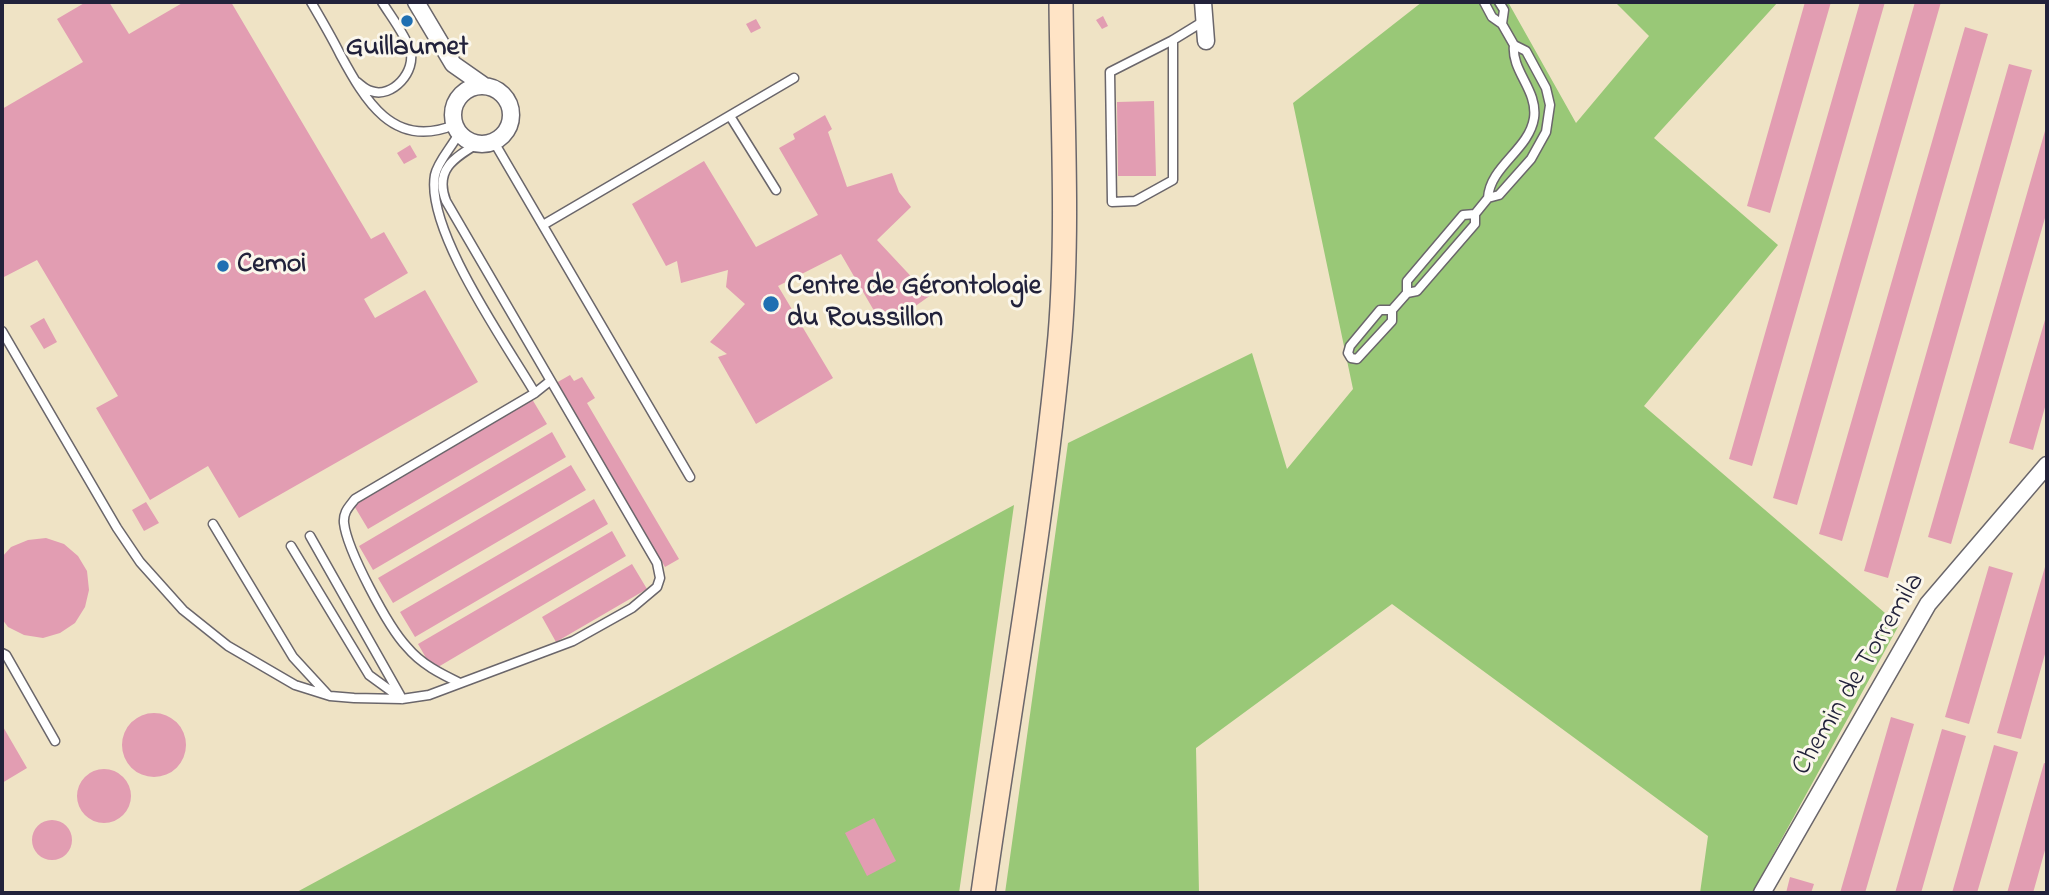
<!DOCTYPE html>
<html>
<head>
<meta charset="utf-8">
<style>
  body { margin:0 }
  #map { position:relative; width:2049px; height:895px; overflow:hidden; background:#efe3c5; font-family:"Indie Flower",sans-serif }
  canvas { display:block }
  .frame { position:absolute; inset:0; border:4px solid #22223b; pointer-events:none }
</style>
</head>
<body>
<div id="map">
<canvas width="2049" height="895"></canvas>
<div class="frame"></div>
</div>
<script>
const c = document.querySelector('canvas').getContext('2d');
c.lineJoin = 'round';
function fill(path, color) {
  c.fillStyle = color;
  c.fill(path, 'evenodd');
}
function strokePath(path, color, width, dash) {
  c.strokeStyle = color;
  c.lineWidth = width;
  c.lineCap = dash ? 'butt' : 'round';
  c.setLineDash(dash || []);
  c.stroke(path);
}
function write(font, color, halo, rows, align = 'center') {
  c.font = font + ' "Indie Flower",sans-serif';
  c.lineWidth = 6;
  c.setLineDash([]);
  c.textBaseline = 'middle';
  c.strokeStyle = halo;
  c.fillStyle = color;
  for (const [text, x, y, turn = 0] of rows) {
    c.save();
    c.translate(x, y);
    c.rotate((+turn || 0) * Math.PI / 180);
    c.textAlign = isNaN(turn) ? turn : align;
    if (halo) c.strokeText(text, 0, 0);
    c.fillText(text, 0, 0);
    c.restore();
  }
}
const green = new Path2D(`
  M 1422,2 L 1508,2 L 1576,123 L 1649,36 L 1615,2 L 1778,2 L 1654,138 L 1778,245 L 1644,406 L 1899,625 L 1752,893 L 1700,893 L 1708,836 L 1392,604 L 1196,748 L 1199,893 L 1005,893 L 1068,443 L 1252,353 L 1287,469 L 1353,389 L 1293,103 Z
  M 1014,505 L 959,893 L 295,893 Z`);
const building = new Path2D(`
  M 86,2 L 109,2 L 129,34 L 184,2 L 231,2 L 371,239 L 384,232 L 408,273 L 364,299 L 375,318 L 425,290 L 478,382 L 239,518 L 208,466 L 150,500 L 96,408 L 118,396 L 37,260 L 2,278 L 2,109 L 83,62 L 57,19 Z
  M 1805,2 L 1831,2 L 1770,213 L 1747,206 Z
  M 1860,2 L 1885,2 L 1752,466 L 1729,459 Z
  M 1915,2 L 1941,2 L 1797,505 L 1773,498 Z
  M 1103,16 L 1108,26 L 1102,29 L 1096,20 Z
  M 756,19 L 761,28 L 751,33 L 746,24 Z
  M 1965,27 L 1988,34 L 1842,541 L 1819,534 Z
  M 2009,64 L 2032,70 L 1888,578 L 1864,571 Z
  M 1154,101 L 1156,176 L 1118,176 L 1117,102 Z
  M 825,115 L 832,129 L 828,132 L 847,187 L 892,173 L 899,192 L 911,207 L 877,240 L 920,286 L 924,283 L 931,295 L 900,317 L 898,312 L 880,321 L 841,254 L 778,286 L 833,378 L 756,424 L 718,357 L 727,354 L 710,342 L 745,304 L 726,287 L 728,270 L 681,283 L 677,261 L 666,266 L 632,204 L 704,161 L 756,247 L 818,215 L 779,148 L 795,139 L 793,134 Z
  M 2047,124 L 2047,211 L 1951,544 L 1928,537 Z
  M 410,145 L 417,157 L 404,164 L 397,153 Z
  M 2047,313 L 2047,400 L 2033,450 L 2009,443 Z
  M 44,318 L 57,342 L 44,349 L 30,326 Z
  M 570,375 L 574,381 L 582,377 L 595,398 L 587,403 L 679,559 L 665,567 L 556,383 Z
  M 532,399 L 547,424 L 368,529 L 353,504 Z
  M 552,432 L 566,457 L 373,570 L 359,546 Z
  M 571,465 L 586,490 L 393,603 L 378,578 Z
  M 594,499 L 608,524 L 415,637 L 400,612 Z
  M 146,502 L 159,523 L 144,531 L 132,510 Z
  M 612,531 L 626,556 L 433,670 L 418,644 Z
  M 46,538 L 64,544 L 78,556 L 87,571 L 89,590 L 85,607 L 75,623 L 60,633 L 43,638 L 24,635 L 8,627 L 2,619 L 2,557 L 11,547 L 28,540 Z
  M 2047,560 L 2047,647 L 2021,739 L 1997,733 Z
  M 632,564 L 647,589 L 556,642 L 542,617 Z
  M 1989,566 L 2013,573 L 1969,724 L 1945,717 Z
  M122 745a32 32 0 1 1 64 0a32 32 0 1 1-64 0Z
  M 1891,717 L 1914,724 L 1865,893 L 1840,893 Z
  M 2,725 L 27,768 L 2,783 Z
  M 1942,729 L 1966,736 L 1921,893 L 1895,893 Z
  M 1994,745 L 2018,752 L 1977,893 L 1952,893 Z
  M 2044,763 L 2047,764 L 2047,843 L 2033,893 L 2007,893 Z
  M77 796a27 27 0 1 1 54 0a27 27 0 1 1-54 0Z
  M 874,818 L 896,861 L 867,876 L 845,833 Z
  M32 840a20 20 0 1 1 40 0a20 20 0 1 1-40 0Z
  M 1790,877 L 1814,884 L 1811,893 L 1786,893 Z`);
const lane = new Path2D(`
  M 311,2 C 321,19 331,36 340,54 C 365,100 393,150 454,125
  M 1484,2 L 1492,17 L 1502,24 L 1504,10 L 1499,2
  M 1502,24 L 1514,45 L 1526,51 L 1546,88 L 1550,105 L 1546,132 L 1531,159 L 1499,195 L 1488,198 C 1490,166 1529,150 1534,118 C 1538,90 1511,71 1514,45
  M 1173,40 L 1173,180 L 1135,201 L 1112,202 L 1110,72 L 1173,40 L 1204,21
  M 357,82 C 361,85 366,90 371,91 C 392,99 417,71 410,50 C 406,36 390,15 382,2
  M 730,116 L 776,190
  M 459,133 C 452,147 438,161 435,175 C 425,230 507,345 535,393
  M 494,142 L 690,477
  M 1475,214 L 1488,198
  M 543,225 L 794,78
  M 1392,310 L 1380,310 L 1350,346 L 1348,353 L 1351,358 L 1357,359 L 1392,321 L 1392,310 L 1407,293 L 1417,291 L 1475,224 L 1475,214 L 1463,215 L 1407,281 L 1407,293
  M 2,331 L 117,528 L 140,562 L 183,610 L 228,646 L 295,685 L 330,696 L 354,698 L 402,699 L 429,695 L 573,641 L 632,608 L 657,587 L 660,578 L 657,563 L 446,201 C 434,170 454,158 477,144
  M 213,524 L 293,657 L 328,695
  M 310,536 L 400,695
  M 291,546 L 369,675 L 402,699
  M 2,653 L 6,655 L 55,741
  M 460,683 C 441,674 421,664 407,647 C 388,627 347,550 344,523 C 343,512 349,507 355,499 L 535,393 L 550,381`);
const street = new Path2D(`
  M 416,2 L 453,64 L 483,85
  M 1203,2 L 1206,41
  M453 115a29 29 0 1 1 58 0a29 29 0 1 1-58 0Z
  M 1762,893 L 1928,604 L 2047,465`);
const secondary = new Path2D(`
  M 983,893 C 1009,708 1043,523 1060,336 C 1069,225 1062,113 1061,2`);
const markers = [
  [407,21,7,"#1f6fb2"],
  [223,266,7,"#1f6fb2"],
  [771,304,9,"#1f6fb2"]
];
const poiNames = [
  ["Guillaumet",407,49,"center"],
  ["Cemoi",237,266],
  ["Centre de Gérontologie",787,288],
  ["du Roussillon",787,320]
];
const streetNames = [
  ["Chemin de Torremila",1860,675,-59]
];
fill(green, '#99c877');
fill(building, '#e29db2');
strokePath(lane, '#6a666b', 11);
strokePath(street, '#6a666b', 19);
strokePath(secondary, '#6a666b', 26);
strokePath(lane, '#fff', 8);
strokePath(street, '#fff', 16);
strokePath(secondary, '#ffe4c6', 23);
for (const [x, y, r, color] of markers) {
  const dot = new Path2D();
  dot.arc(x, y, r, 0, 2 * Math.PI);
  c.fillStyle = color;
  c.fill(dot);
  strokePath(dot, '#fbf7ec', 2.5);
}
write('bold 28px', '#22223b', '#fbf7ec', poiNames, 'left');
write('28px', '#22223b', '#fbf7ec', streetNames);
</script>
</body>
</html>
